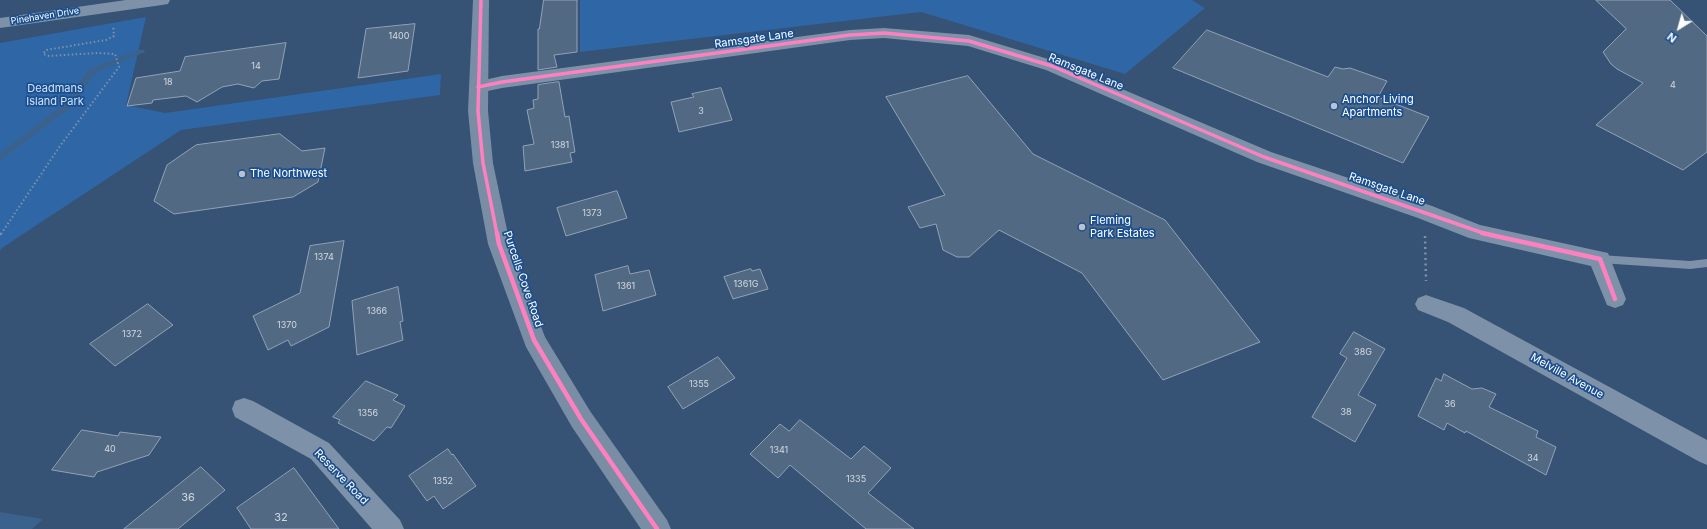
<!DOCTYPE html>
<html>
<head>
<meta charset="utf-8">
<style>
  body { margin:0 }
  #map { position:relative; width:1707px; height:529px; overflow:hidden; background:#365274; font-family:Inter,sans-serif }
  canvas { display:block }
  .north { position:absolute; left:1659px; top:8px; width:40px; height:40px; -webkit-text-stroke:3px #1b4f8f; paint-order:stroke; rotate:217deg; font-size:11px; font-weight:700; line-height:16px; text-align:center; color:#fff }
  .north::after { content:''; display:block; margin:auto; width:14px; height:18px; background:#fff; clip-path:polygon(50% 0,100% 100%,50% 72%,0 100%) }
</style>
</head>
<body>
<div id="map">
<canvas width="1707" height="529"></canvas>
<div class="north">N</div>
</div>
<script>
const c = document.querySelector('canvas').getContext('2d');
c.lineJoin = 'round';
function fill(path, color) {
  c.fillStyle = color;
  c.fill(path, 'evenodd');
}
function strokePath(path, color, width, dash) {
  c.strokeStyle = color;
  c.lineWidth = width;
  c.lineCap = dash ? 'butt' : 'round';
  c.setLineDash(dash || []);
  c.stroke(path);
}
function write(font, color, halo, rows, align = 'center') {
  c.font = font + ' Inter,sans-serif';
  c.lineWidth = 3.5;
  c.setLineDash([]);
  c.textBaseline = 'middle';
  c.strokeStyle = halo;
  c.fillStyle = color;
  for (const [text, x, y, turn = 0] of rows) {
    c.save();
    c.translate(x, y);
    c.rotate((+turn || 0) * Math.PI / 180);
    c.textAlign = isNaN(turn) ? turn : align;
    if (halo) c.strokeText(text, 0, 0);
    c.fillText(text, 0, 0);
    c.restore();
  }
}
const green = new Path2D(`
  M 580,0 L 1192,0 L 1205,8 L 1125,74 L 921,12 L 580,52 Z
  M 146,17 L 126,105 L 165,113 L 441,74 L 440,95 L 181,130 L 2,248 L 0,251 L 0,43 Z`);
const water = new Path2D(`
  M 0,512 L 43,519 L 32,529 L 0,529 Z`);
const stream = new Path2D(`
  M 138,50 L 144,50 L 145,52 L 95,73 L 70,108 L 0,160 L 0,153 L 64,104 L 89,69 Z`);
const building = new Path2D(`
  M 544,0 L 577,0 L 577,52 L 554,55 L 557,67 L 538,70 L 538,29 L 539,29 Z
  M 1596,0 L 1670,0 L 1707,36 L 1707,152 L 1683,170 L 1596,125 L 1643,83 L 1617,69 L 1611,64 L 1603,52 L 1626,29 Z
  M 415,24 L 408,71 L 358,78 L 366,29 Z
  M 1207,30 L 1328,77 L 1335,67 L 1343,69 L 1350,68 L 1387,81 L 1378,97 L 1429,117 L 1403,163 L 1173,68 Z
  M 286,43 L 279,79 L 262,81 L 254,88 L 238,84 L 222,87 L 197,102 L 186,96 L 153,100 L 152,103 L 127,106 L 136,78 L 180,71 L 185,57 Z
  M 968,76 L 1033,154 L 1165,220 L 1260,342 L 1163,380 L 1082,273 L 999,230 L 969,257 L 957,257 L 943,250 L 936,224 L 920,228 L 908,207 L 945,195 L 886,97 Z
  M 559,82 L 565,117 L 569,116 L 575,152 L 570,153 L 572,162 L 525,171 L 523,146 L 534,144 L 527,110 L 534,108 L 533,100 L 538,99 L 538,85 Z
  M 721,88 L 732,120 L 679,132 L 671,102 L 694,97 L 692,94 Z
  M 280,134 L 302,151 L 325,148 L 318,182 L 293,197 L 174,214 L 154,201 L 167,165 L 196,145 Z
  M 617,191 L 627,218 L 566,236 L 557,208 Z
  M 344,241 L 329,327 L 291,346 L 288,340 L 268,350 L 253,316 L 300,293 L 310,246 Z
  M 628,266 L 630,274 L 649,270 L 656,295 L 603,311 L 595,275 Z
  M 751,269 L 752,271 L 760,269 L 768,289 L 733,299 L 724,277 Z
  M 398,287 L 403,321 L 400,322 L 403,340 L 357,355 L 352,301 Z
  M 148,304 L 173,325 L 115,366 L 90,344 Z
  M 1354,332 L 1385,349 L 1358,395 L 1376,405 L 1355,442 L 1312,417 L 1347,358 L 1340,354 Z
  M 718,357 L 735,378 L 683,409 L 668,387 Z
  M 1444,374 L 1472,389 L 1482,388 L 1496,394 L 1489,407 L 1538,431 L 1536,437 L 1556,447 L 1546,475 L 1466,431 L 1465,433 L 1447,423 L 1444,430 L 1418,416 L 1436,378 L 1441,381 Z
  M 366,381 L 398,395 L 393,400 L 405,406 L 391,428 L 387,427 L 374,441 L 338,423 L 340,420 L 333,417 Z
  M 800,420 L 851,459 L 864,446 L 891,468 L 868,493 L 914,529 L 866,529 L 790,465 L 778,478 L 750,454 L 780,424 L 789,431 Z
  M 82,430 L 118,436 L 120,432 L 161,437 L 149,455 L 97,472 L 94,477 L 52,470 Z
  M 448,449 L 452,455 L 453,454 L 476,486 L 443,509 L 434,496 L 427,501 L 409,476 Z
  M 201,467 L 225,490 L 178,529 L 124,529 Z
  M 294,468 L 339,529 L 251,529 L 237,508 Z`);
const pathFar1 = new Path2D(`
  M 1,234 L 60,146 L 119,67 L 115,54 L 98,53 L 49,56 L 43,54 L 46,50 L 106,40 L 114,36 L 113,26`);
const path = new Path2D(`
  M 0,235 L 1,233
  M 1425,236 L 1426,281`);
const service = new Path2D(`
  M 1600,255 L 1690,261 L 1707,259 L 1707,267 L 1690,269 L 1600,263 L 1596,262 L 1595,259 L 1596,256 Z`);
const minor = new Path2D(`
  M 126,0 L 170,0 L 168,4 L 162,5 L 0,28 L 0,18 Z
  M 884,28 L 969,35 L 1058,62 L 1271,152 L 1432,206 L 1480,225 L 1608,253 L 1626,299 L 1623,305 L 1615,308 L 1607,305 L 1591,266 L 1469,238 L 1418,218 L 1257,162 L 1046,70 L 968,46 L 884,38 L 850,40 L 502,88 L 478,93 L 471,91 L 469,87 L 471,83 L 502,76 L 850,30 Z
  M 1426,295 L 1464,308 L 1707,440 L 1707,465 L 1698,461 L 1448,322 L 1418,310 L 1415,304 L 1418,298 Z
  M 244,398 L 253,401 L 329,443 L 400,520 L 404,529 L 372,529 L 311,459 L 235,417 L 232,409 L 235,401 Z`);
const secondary = new Path2D(`
  M 473,0 L 489,0 L 488,111 L 493,163 L 510,244 L 545,337 L 590,411 L 667,520 L 671,529 L 641,529 L 572,427 L 526,347 L 488,244 L 473,163 L 468,111 Z`);
const cyclewayFar1 = new Path2D(`
  M 481,0 L 478,111 L 483,163 L 497,234
  M 478,87 L 502,82 L 850,35 L 884,33 L 969,41 L 1052,66 L 1264,157 L 1486,234`);
const cycleway = new Path2D(`
  M 497,233 L 499,244 L 534,340 L 581,419 L 657,529
  M 1482,233 L 1600,259 L 1615,299`);
const markers = [
  [1334,106,4,"#b9c2ce"],
  [242,174,4,"#b9c2ce"],
  [1082,227,4,"#b9c2ce"]
];
const farStreetnames = [
  ["Pinehaven Drive",45,16,-9]
];
const numberNames = [
  ["1400",399,36],
  ["14",256,66],
  ["18",168,82],
  ["4",1673,85],
  ["3",701,111],
  ["1381",560,145],
  ["1373",592,213],
  ["1374",324,257],
  ["1361G",746,284],
  ["1361",626,286],
  ["1366",377,311],
  ["1370",287,325],
  ["1372",132,334],
  ["38G",1363,352],
  ["1355",699,384],
  ["36",1450,404],
  ["38",1346,412],
  ["1356",368,413],
  ["40",110,449],
  ["1341",779,450],
  ["34",1533,458],
  ["1335",856,479],
  ["1352",443,481]
];
const streetNames = [
  ["Ramsgate Lane",754,39,-8],
  ["Ramsgate Lane",1086,72,22],
  ["Ramsgate Lane",1387,189,19],
  ["Purcells Cove Road",523,279,71],
  ["Melville Avenue",1567,376,29],
  ["Reserve Road",341,477,46]
];
const parkNames = [
  ["Deadmans",55,89],
  ["Island Park",55,102]
];
const poiNames = [
  ["Anchor Living",1342,100],
  ["Apartments",1342,113],
  ["The Northwest",250,174],
  ["Fleming",1090,221],
  ["Park Estates",1090,234]
];
const nearNumbernames = [
  ["36",188,498],
  ["32",281,518]
];
fill(green, '#2f66a5');
fill(water, '#3b618d');
fill(stream, '#3b618d');
fill(building, '#526984');
strokePath(building, '#92a2b6', 1);
strokePath(pathFar1, '#7d92a8', 2, [1.5, 2.5]);
strokePath(path, '#7d92a8', 2.5, [2, 3.5]);
fill(service, '#7d92a8');
fill(minor, '#7d92a8');
fill(secondary, '#798da4');
strokePath(cyclewayFar1, '#ff80c0', 3.5);
strokePath(cycleway, '#ff80c0', 4.5);
for (const [x, y, r, color] of markers) {
  const dot = new Path2D();
  dot.arc(x, y, r, 0, 2 * Math.PI);
  c.fillStyle = color;
  c.fill(dot);
  strokePath(dot, '#1b4f8f', 1.5);
}
write('9px', '#fff', '#1b4f8f', farStreetnames);
write('9px', '#d4dae0', null, numberNames);
write('11px', '#fff', '#1b4f8f', streetNames);
write('11px', '#cfe3fa', '#1b4f8f', parkNames);
write('11px', '#fff', '#1b4f8f', poiNames, 'left');
write('11px', '#d4dae0', null, nearNumbernames);
</script>
</body>
</html>
